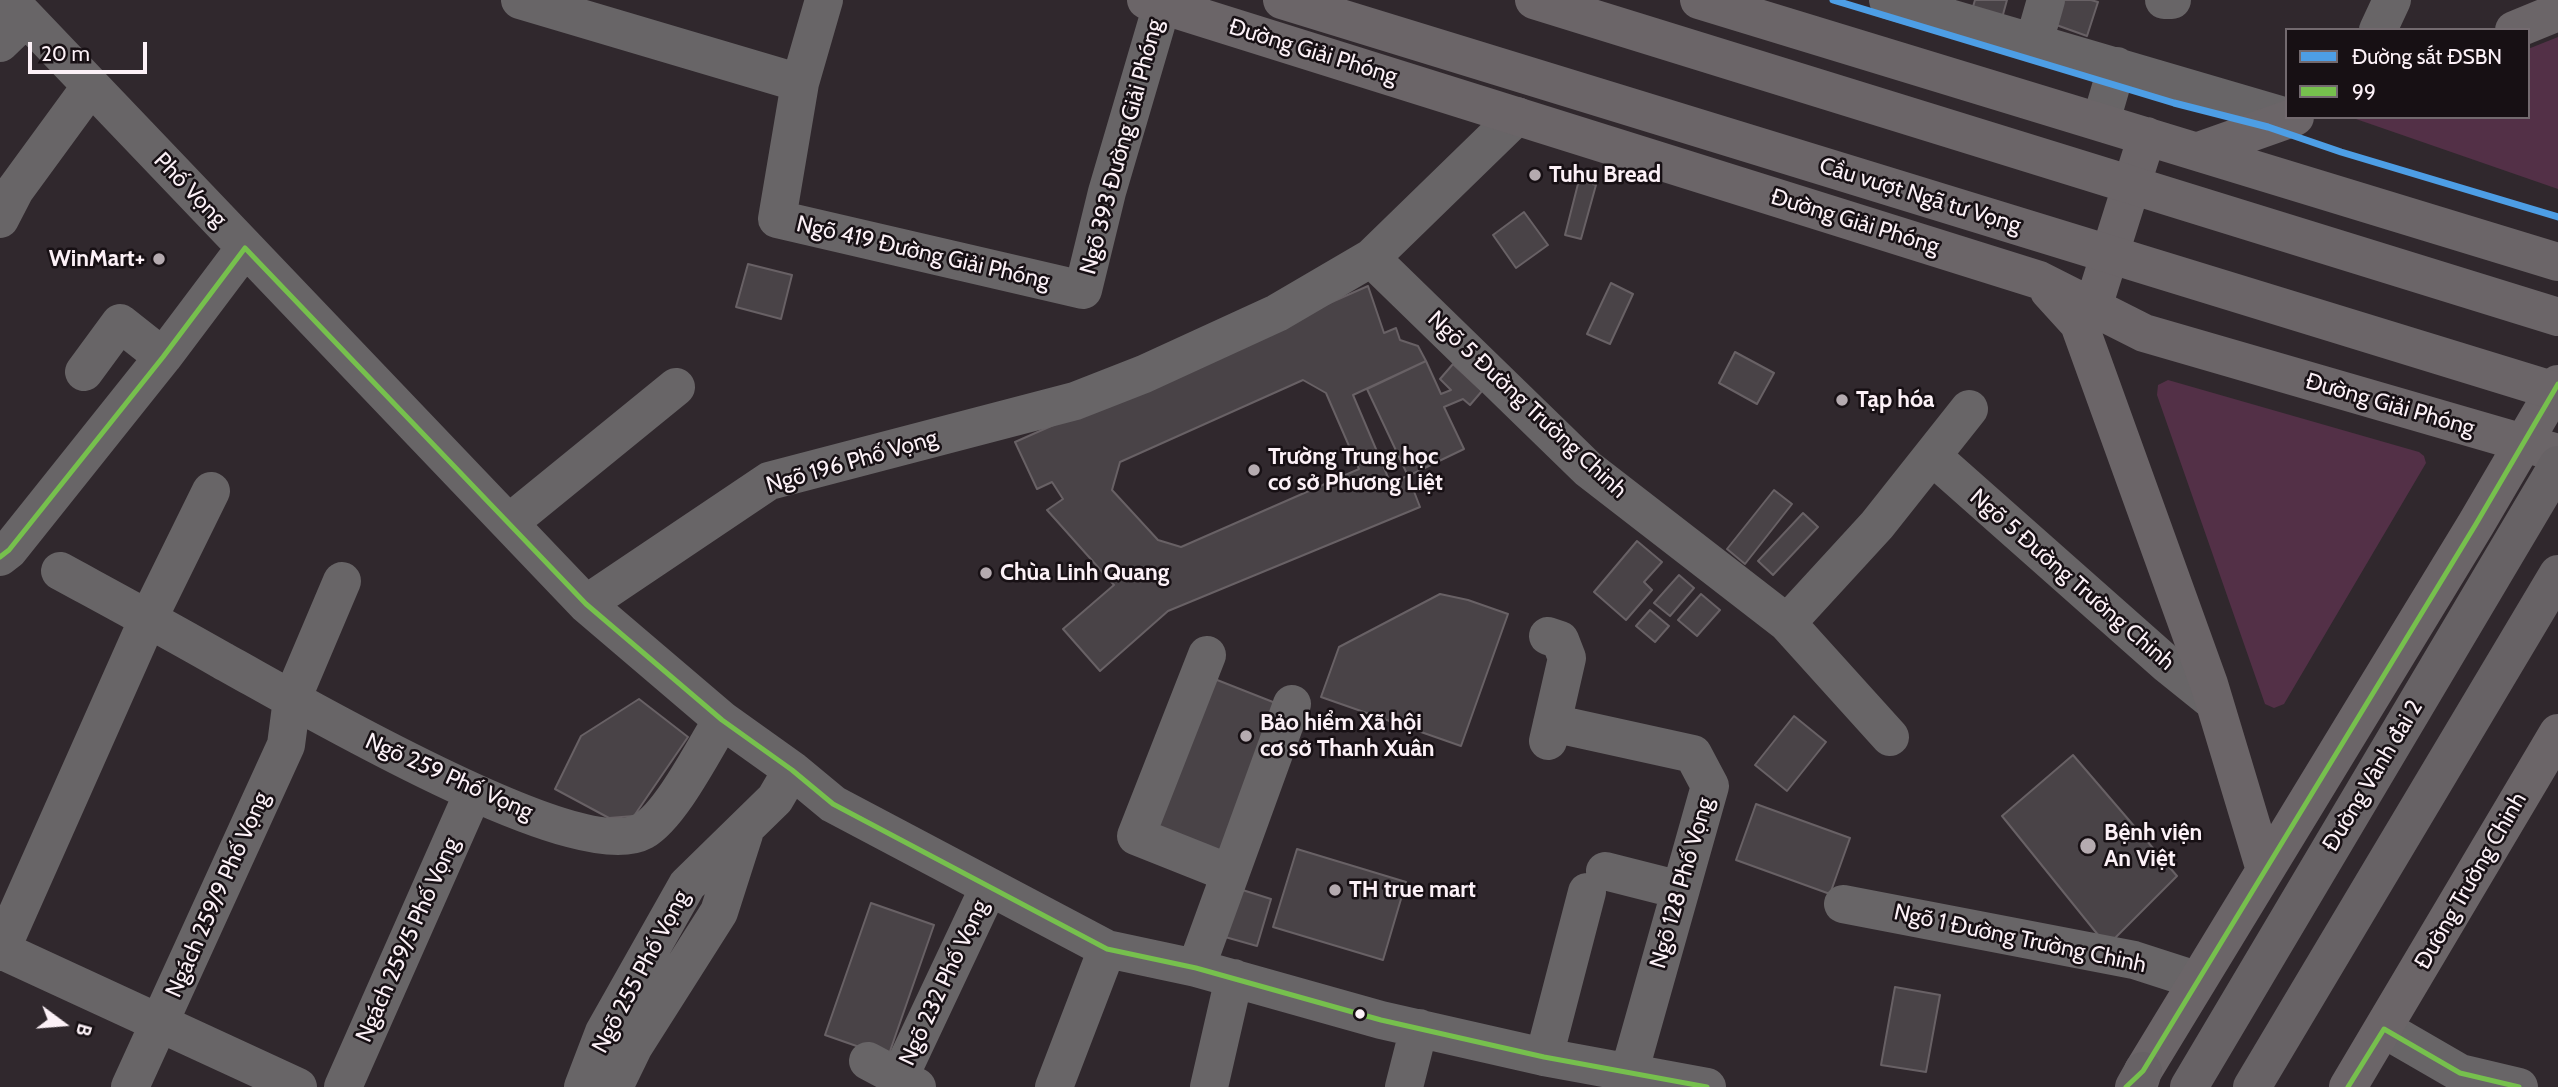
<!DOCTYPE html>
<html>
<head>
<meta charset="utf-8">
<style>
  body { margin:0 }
  #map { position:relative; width:2558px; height:1087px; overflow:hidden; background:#30282d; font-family:Cabin,sans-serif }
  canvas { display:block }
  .legend { position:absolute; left:2285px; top:28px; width:245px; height:91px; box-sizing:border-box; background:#171014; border:2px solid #736a6f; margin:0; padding:9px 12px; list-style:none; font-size:21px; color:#fcf1f7 }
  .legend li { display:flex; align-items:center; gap:14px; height:35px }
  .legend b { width:35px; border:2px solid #736a6f }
  .north { position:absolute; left:28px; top:989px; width:70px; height:70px; -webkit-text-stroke:5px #171014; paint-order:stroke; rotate:106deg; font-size:19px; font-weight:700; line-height:28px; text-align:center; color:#fcf1f7 }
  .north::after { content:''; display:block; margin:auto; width:24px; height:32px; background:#fcf1f7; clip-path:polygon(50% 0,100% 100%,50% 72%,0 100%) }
  .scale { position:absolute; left:28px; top:42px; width:119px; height:32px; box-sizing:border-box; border:4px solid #fcf1f7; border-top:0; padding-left:9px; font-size:21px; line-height:24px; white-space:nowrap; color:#fcf1f7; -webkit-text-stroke:5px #171014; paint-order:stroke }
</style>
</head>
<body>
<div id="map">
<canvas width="2558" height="1087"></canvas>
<ul class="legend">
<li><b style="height:9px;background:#4d9ee5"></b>Đường sắt ĐSBN</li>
<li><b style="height:9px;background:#76c04d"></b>99</li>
</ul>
<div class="north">B</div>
<div class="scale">20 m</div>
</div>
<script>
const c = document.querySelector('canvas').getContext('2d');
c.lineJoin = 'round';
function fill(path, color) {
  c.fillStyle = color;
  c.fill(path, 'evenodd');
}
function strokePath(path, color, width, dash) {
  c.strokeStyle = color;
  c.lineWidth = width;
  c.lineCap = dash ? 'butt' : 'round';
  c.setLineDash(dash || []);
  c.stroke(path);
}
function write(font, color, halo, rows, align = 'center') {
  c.font = font + ' Cabin,sans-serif';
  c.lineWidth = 5;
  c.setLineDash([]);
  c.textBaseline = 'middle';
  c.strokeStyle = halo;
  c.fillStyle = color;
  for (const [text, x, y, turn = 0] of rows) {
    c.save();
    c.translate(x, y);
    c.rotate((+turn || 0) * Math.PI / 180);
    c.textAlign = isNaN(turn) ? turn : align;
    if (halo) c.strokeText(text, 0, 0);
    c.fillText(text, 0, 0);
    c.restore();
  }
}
const green = new Path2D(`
  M 2558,37 L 2558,189 L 2356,119 L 2528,117 L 2528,49 Z
  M 2168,380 L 2419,452 L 2424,456 L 2426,463 L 2284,704 L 2274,708 L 2265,704 L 2157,395 L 2158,385 Z`);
const building = new Path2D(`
  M 1975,0 L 2007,0 L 1999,29 L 1969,20 Z
  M 2055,0 L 2091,0 L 2098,2 L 2087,36 L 2048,22 Z
  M 1579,180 L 1596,185 L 1581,239 L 1565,235 Z
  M 1524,212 L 1548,245 L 1516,268 L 1493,235 Z
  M 748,264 L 792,275 L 781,319 L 736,307 Z
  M 1611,283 L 1633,294 L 1610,344 L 1587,334 Z
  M 1368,286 L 1384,333 L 1396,328 L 1400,340 L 1418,346 L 1426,361 L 1353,395 L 1390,482 L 1408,476 L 1420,507 L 1168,611 L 1100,671 L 1063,629 L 1114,585 L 1047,510 L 1063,499 L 1052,482 L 1037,489 L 1015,442 ZM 1303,380 L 1326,393 L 1359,469 L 1181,547 L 1158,540 L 1112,490 L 1120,462 Z
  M 1735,352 L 1774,373 L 1757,404 L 1719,383 Z
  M 1426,361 L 1441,394 L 1451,390 L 1440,379 L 1453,364 L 1482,391 L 1470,405 L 1463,399 L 1444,407 L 1464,449 L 1408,476 L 1367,389 Z
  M 1774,490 L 1792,504 L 1745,564 L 1727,549 Z
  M 1803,513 L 1818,527 L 1773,575 L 1758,561 Z
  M 1637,541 L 1662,562 L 1644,582 L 1652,590 L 1626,620 L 1594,592 Z
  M 1679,575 L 1694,588 L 1670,616 L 1654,603 Z
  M 1440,594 L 1468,600 L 1508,614 L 1461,746 L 1321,697 L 1339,647 Z
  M 1701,594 L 1720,610 L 1697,636 L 1678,620 Z
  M 1650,610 L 1669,626 L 1655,642 L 1636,626 Z
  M 1207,676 L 1278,704 L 1221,853 L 1149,825 Z
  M 639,699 L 688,737 L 634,816 L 609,818 L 555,789 L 581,736 Z
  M 1794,716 L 1826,742 L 1787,791 L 1755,765 Z
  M 2073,755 L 2177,876 L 2107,946 L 2002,816 Z
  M 1756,804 L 1850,838 L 1830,894 L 1736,860 Z
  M 1297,849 L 1406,882 L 1383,960 L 1273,927 Z
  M 1233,887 L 1271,899 L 1257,946 L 1218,935 Z
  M 871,903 L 934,925 L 888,1057 L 825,1035 Z
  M 1895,987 L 1940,995 L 1926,1072 L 1881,1065 Z`);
const minor = new Path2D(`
  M 9,0 L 586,604 L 722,720 L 792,770 L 833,804 L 1107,949 L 1196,968 L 1381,1020 L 1544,1057 L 1707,1087
  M 520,0 L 800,83
  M 824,0 L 800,83 L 777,219 L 1083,290 L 1107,192 L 1162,5
  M 1888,0 L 2287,117
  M 2164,0 L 2172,0
  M 2378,30 L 2392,0
  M 2034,42 L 2046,0
  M 0,43 L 26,18
  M 2101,121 L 2117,66
  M 0,219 L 15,190 L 91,86
  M 1371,258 L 1588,469 L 1787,623 L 1890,737
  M 84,372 L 120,323 L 163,357
  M 1932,456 L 2168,665 L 2214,702
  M 509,523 L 676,387
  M 0,557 L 9,550 L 163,357 L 245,248
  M 60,571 C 115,601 169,630 223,661 C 291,698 577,868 643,831 C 671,815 704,749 722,720
  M 586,604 L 769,481 L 1075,401 L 1144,374 L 1277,313 L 1371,258 L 1517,116
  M 1787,623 L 1877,525 L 1969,409
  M 1207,655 L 1136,836 L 1229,873
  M 1552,723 L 1693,754 L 1710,786 L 1629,1073
  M 1548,741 L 1567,658 L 1560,640 L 1548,636
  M 1605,871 L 1680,890
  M 1843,904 L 2134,960 L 2196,980
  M 1,950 L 298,1087
  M 0,952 L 148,619 L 211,491
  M 1196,968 L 1292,704
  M 2384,1029 L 2460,1073 L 2519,1087
  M 1544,1057 L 1587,892
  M 868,1061 L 917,1087
  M 899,1078 L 989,887
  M 130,1087 L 286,745 L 292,699 L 342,581
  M 343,1087 L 473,793
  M 583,1087 L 604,1032 L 687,885 L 775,799 L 792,770
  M 614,1087 L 634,1046 L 719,912 L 744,834
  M 1054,1087 L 1107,949
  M 1209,1087 L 1234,978
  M 1404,1087 L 1419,1028`);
const major = new Path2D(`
  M 1146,0 L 2039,280 L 2144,333 L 2558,453
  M 1699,0 L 2558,262
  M 2514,30 L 2558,12
  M 2199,151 L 2295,117
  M 2049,291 L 2079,324 L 2209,684 L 2265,870
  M 2093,307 L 2147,136
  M 2138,1087 L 2143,1071 L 2476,524 L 2558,384
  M 2348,1087 L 2558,733`);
const highway = new Path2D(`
  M 2134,1087 L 2143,1071
  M 2189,1087 L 2558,465
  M 2252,1087 L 2558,574`);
const majorBridge = new Path2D(`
  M 1282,0 L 2558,392
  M 1534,0 L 2558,317`);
const bus1 = new Path2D(`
  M 0,557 L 9,550 L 163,357 L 245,248 L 586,604 L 722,720 L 792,770 L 833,804 L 1107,949 L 1196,968 L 1381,1020 L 1544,1057 L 1707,1087
  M 2126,1087 L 2143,1071 L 2476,524 L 2558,384
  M 2348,1087 L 2384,1029 L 2460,1073 L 2519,1087`);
const rail1 = new Path2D(`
  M 1833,0 L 2174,103 L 2268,127 L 2341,152 L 2558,217`);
const markers = [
  [1535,175,7,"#b5abb0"],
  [159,259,7,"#b5abb0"],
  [1842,400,7,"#b5abb0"],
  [1254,470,7,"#b5abb0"],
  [986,573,7,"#b5abb0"],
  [1246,736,7,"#b5abb0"],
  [2088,846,9,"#b5abb0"],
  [1335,890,7,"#b5abb0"],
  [1360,1014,6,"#fcf1f7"]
];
const streetNames = [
  ["Đường Giải Phóng",1313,52,17],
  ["Ngõ 393 Đường Giải Phóng",1122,147,-75],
  ["Phố Vọng",190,190,46],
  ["Cầu vượt Ngã tư Vọng",1920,196,17],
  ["Đường Giải Phóng",1855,222,17],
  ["Ngõ 419 Đường Giải Phóng",923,253,13],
  ["Ngõ 5 Đường Trường Chinh",1527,405,43],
  ["Đường Giải Phóng",2390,405,16],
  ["Ngõ 196 Phố Vọng",852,462,-16],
  ["Ngõ 5 Đường Trường Chinh",2072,580,41],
  ["Đường Vành đai 2",2373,776,-59],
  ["Ngõ 259 Phố Vọng",449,777,24],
  ["Đường Trường Chinh",2471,881,-60],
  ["Ngõ 128 Phố Vọng",1682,883,-74],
  ["Ngách 259/9 Phố Vọng",218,895,-66],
  ["Ngõ 1 Đường Trường Chinh",2020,939,12],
  ["Ngách 259/5 Phố Vọng",408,940,-66],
  ["Ngõ 255 Phố Vọng",641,972,-62],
  ["Ngõ 232 Phố Vọng",944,983,-65]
];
const poiNames = [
  ["Tuhu Bread",1549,175],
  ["WinMart+",145,259,"right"],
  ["Tạp hóa",1856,400],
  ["Trường Trung học",1268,457],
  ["cơ sở Phương Liệt",1268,483],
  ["Chùa Linh Quang",1000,573],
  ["Bảo hiểm Xã hội",1260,723],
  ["cơ sở Thanh Xuân",1260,749],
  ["Bệnh viện",2104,833],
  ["An Việt",2104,859],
  ["TH true mart",1349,890]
];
fill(green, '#533047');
fill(building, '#494347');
strokePath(building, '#686165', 2);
strokePath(minor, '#686567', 38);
strokePath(major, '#6b6568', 38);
strokePath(highway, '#676265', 38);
strokePath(majorBridge, '#6b6568', 38);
strokePath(bus1, '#76c04d', 5);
strokePath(rail1, '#4d9ee5', 7);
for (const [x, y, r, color] of markers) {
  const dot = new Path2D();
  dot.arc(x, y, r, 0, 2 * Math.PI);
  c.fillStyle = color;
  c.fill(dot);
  strokePath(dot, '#171014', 2.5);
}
write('23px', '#fcf1f7', '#171014', streetNames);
write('bold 23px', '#fcf1f7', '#171014', poiNames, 'left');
</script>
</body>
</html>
